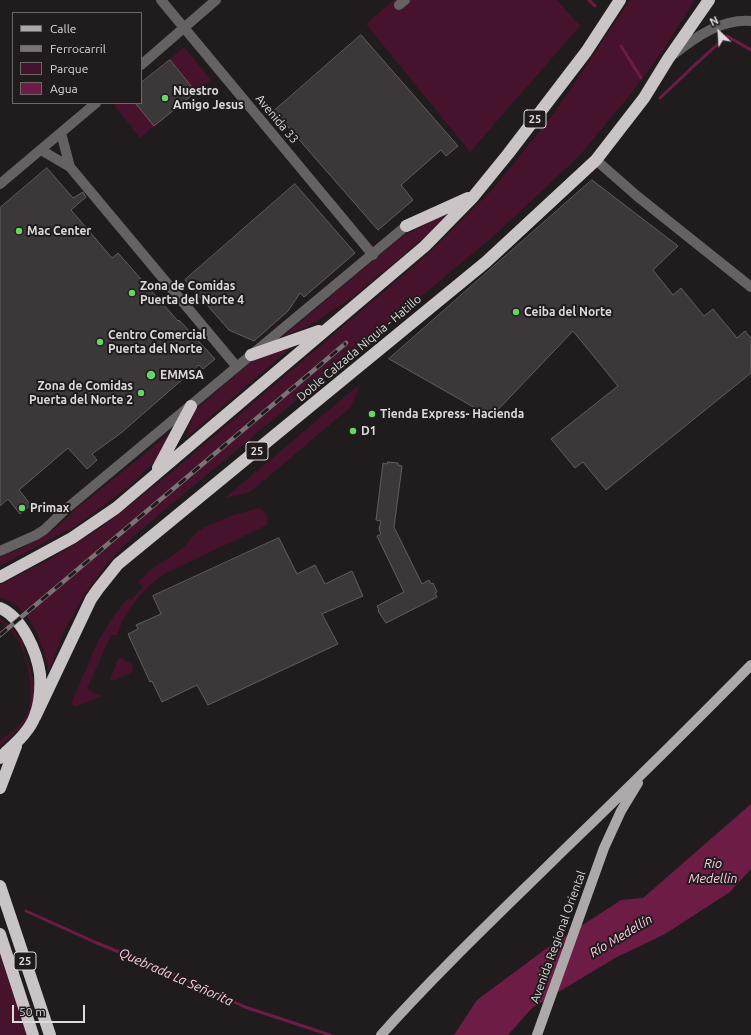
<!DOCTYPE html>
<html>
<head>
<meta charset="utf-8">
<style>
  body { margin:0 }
  #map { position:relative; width:751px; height:1035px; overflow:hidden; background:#201c1d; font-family:Ubuntu,sans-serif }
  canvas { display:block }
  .legend { position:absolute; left:12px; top:12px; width:130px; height:92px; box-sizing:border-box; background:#201c1d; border:1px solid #6c6869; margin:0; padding:5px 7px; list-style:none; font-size:12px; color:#dddadb }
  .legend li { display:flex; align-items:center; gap:8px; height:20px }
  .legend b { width:20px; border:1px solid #6c6869 }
  .north { position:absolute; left:699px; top:12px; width:40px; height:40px; -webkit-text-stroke:3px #201c1d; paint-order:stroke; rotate:335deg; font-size:11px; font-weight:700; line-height:16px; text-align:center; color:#dddadb }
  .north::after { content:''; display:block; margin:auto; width:14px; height:18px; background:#dddadb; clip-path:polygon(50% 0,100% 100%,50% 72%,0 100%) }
  .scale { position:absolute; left:12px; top:1005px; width:73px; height:18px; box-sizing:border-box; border:2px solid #dddadb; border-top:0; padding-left:5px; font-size:12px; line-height:14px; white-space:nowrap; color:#dddadb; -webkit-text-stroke:3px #201c1d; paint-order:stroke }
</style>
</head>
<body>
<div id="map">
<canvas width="751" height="1035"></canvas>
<ul class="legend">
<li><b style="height:5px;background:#ada8aa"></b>Calle</li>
<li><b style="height:5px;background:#787475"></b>Ferrocarril</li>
<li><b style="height:11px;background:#46122c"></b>Parque</li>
<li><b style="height:11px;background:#6c1c45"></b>Agua</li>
</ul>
<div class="north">N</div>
<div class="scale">50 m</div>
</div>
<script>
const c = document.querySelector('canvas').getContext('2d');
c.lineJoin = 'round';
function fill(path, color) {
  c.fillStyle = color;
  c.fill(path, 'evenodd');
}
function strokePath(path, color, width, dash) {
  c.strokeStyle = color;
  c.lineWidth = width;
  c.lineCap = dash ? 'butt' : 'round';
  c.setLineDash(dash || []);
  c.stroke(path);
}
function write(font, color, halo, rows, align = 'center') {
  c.font = font + ' Ubuntu,sans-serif';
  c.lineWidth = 4;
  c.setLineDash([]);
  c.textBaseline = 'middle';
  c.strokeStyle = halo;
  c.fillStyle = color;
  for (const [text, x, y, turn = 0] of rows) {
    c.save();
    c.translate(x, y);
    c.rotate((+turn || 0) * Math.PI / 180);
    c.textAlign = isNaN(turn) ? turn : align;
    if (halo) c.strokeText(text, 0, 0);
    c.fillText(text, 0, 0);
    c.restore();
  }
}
const green = new Path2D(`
  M 394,0 L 557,0 L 580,26 L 470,152 L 366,24 Z
  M 630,0 L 695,0 L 660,55 L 630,95 L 579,156 L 496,234 L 137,533 L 109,561 L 85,594 L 65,629 L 49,671 C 42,642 31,607 0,597 L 0,585 L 50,559 L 99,529 L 172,472 L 429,253 L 492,190 L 555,112 Z
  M 184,47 L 211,80 L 140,138 L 114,105 L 117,103 L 141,103 L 141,83 Z
  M 449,212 L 426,236 L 353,297 L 307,327 L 282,337 L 403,236 Z
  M 292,347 L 186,438 L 195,410 L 257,357 Z
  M 361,383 L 351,407 L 250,492 L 225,498 Z
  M 173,431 L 161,456 L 128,487 L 76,526 L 0,566 L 0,557 C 33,544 53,534 77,508 Z
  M 258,508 C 265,510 268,517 268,524 L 265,526 L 164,574 C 141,591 127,608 117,635 L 111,635 L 87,689 L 101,696 L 76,707 L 71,704 L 98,641 L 115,614 L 128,598 L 131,600 L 143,587 L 138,582 L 149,571 L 183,548 L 197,532 L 205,527 L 231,516 Z
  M 0,618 L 10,626 L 21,640 L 33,677 L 35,692 L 29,720 L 0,746 L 0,741 C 9,733 24,724 28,712 C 34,693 28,655 17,639 C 13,633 6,626 0,621 Z
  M 119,658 L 121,658 L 132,664 L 133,670 L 130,673 L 113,681 L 110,678 Z
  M 0,955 L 27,1035 L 0,1035 Z`);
const water = new Path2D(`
  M 751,804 L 751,869 L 730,892 L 665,934 L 615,958 L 532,1008 L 508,1035 L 454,1035 L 477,1000 L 547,948 L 621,900 L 643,898 Z`);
const stream = new Path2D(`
  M 589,0 L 595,6
  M 621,46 L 641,78
  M 660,98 L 698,62 L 727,36 L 751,50
  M 26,911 L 97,943 L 178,976 L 245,1007 L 330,1035`);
const building = new Path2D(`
  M 361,35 L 458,146 L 446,156 L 441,150 L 401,185 L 413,200 L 378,230 L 274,111 Z
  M 170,60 L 196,92 L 154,126 L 135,103 L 141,103 L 141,83 Z
  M 47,168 L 73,198 L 83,192 L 86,197 L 71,210 L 112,258 L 118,253 L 178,321 L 179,320 L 215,359 L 203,369 L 199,365 L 121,433 L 92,454 L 97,460 L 87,469 L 68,448 L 19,490 L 31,505 L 20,514 L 8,499 L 0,506 L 0,208 Z
  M 592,180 L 678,246 L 653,270 L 673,295 L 681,288 L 704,316 L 713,309 L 737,338 L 745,331 L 751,338 L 751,373 L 606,490 L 583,462 L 575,468 L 551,439 L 618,386 L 573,331 L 491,417 L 389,359 Z
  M 295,184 L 355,253 L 304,297 L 300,293 L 288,311 L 254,341 L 229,330 L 185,280 Z
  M 388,462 L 398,463 L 398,465 L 402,466 L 394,527 L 422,584 L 429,580 L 431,584 L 433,583 L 437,592 L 435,593 L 437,597 L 386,623 L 378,611 L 379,610 L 377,606 L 404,592 L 377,536 L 381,534 L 379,529 L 381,521 L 376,520 L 383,463 L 387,464 Z
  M 279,538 L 297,574 L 315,565 L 325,584 L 352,571 L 363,596 L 322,614 L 338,644 L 208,705 L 197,685 L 162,702 L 152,681 L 150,682 L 128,634 L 138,629 L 136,625 L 161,614 L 153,596 Z`);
const minor = new Path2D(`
  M 161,0 L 373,255
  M 399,5 L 405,0
  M 674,54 C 697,36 721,19 751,21
  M 141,65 L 216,0
  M 61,133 L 70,167
  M 41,150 L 70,167 L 237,367
  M 596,160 L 637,196 L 751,287
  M 0,184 L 96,103
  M 0,551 L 36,535 L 44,530 L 66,509 L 406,226`);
const major = new Path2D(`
  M 381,1035 C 440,969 505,908 568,846 C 630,786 691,726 751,665
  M 537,1035 L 604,848 L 621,811 L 638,783`);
const highway = new Path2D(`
  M 406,226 L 468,198
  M 251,355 L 319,331
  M 158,468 L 191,406
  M 0,577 L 72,538 L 116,508 L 425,246 L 473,197 L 508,154 L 586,52 L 620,0
  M 0,608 C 22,617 37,652 40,674 C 41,688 40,703 35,716 C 29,733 12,746 0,758
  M 35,717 L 91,599 L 98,589 L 118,564 L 486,262 L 596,160 L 644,98 L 668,59 L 709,0
  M 0,788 L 16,746
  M 0,886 L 50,1035
  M 0,934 L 33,1035`);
const rail = new Path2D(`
  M 0,635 L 346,343`);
const markers = [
  [165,98,4,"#67d466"],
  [19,231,4,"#67d466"],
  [132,293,4,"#67d466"],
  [516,312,4,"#67d466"],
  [100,342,4,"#67d466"],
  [151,375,5,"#67d466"],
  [141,393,4,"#67d466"],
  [372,414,4,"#67d466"],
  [353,431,4,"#67d466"],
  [22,508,4,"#67d466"]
];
const shields = [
  [535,119,22],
  [257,451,22],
  [25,961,22]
];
const shieldNames = [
  ["25",535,119],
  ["25",257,451],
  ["25",25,961]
];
const poiNames = [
  ["Nuestro",173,91],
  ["Amigo Jesus",173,105],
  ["Mac Center",27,231],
  ["Zona de Comidas",140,286],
  ["Puerta del Norte 4",140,300],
  ["Ceiba del Norte",524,312],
  ["Centro Comercial",108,335],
  ["Puerta del Norte",108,349],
  ["EMMSA",160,375],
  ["Zona de Comidas",133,386,"right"],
  ["Puerta del Norte 2",133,400,"right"],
  ["Tienda Express- Hacienda",380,414],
  ["D1",361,431],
  ["Primax",30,508]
];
const streetNames = [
  ["Avenida 33",277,119,50],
  ["Doble Calzada Niquia - Hatillo",359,348,-40],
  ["Avenida Regional Oriental",558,937,-70]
];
const waterNames = [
  ["Rio",713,864],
  ["Medellin",713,879],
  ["Río Medellín",621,936,-31],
  ["Quebrada La Señorita",176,977,24]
];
fill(green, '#46122c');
fill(water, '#6c1c45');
strokePath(stream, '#6c1c45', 3);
fill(building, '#3c3739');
strokePath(building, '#635d5f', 1);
strokePath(minor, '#656263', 10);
strokePath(major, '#ada8aa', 10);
strokePath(highway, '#cac4c6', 12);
strokePath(rail, '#787475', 4.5);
strokePath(rail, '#201c1d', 3, [9]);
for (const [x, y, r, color] of markers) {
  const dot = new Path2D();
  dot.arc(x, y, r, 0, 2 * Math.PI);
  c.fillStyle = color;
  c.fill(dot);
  strokePath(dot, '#201c1d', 1.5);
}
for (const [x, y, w] of shields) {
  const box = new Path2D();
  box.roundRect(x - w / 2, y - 9, w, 18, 3);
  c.fillStyle = '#201c1d';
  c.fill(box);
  strokePath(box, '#dddadb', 1);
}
write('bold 11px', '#dddadb', null, shieldNames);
write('bold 12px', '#dddadb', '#201c1d', poiNames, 'left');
write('12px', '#dddadb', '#201c1d', streetNames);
write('italic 13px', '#fecde0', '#201c1d', waterNames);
</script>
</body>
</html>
